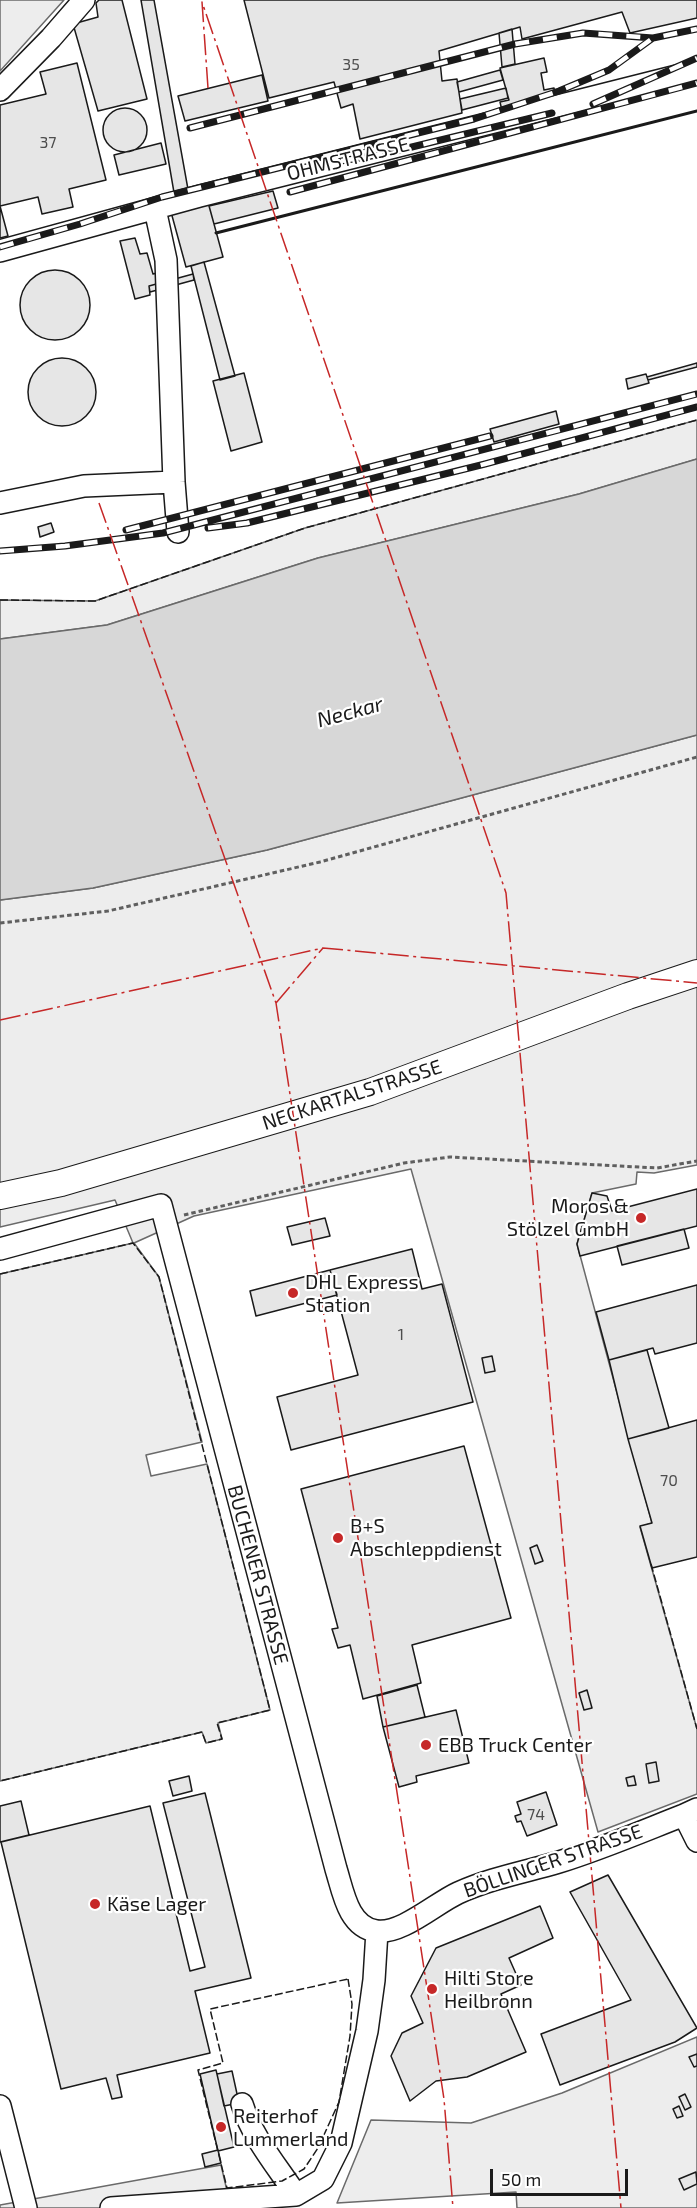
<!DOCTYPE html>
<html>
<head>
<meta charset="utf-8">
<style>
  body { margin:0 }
  #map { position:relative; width:697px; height:2208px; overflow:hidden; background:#fff; font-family:"Exo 2",sans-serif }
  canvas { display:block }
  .scale { position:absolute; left:490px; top:2169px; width:138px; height:27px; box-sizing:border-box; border:3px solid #1a1a1a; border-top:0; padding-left:8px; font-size:18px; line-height:21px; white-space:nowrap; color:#1a1a1a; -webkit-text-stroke:4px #fff; paint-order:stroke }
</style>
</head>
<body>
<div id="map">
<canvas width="697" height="2208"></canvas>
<div class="scale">50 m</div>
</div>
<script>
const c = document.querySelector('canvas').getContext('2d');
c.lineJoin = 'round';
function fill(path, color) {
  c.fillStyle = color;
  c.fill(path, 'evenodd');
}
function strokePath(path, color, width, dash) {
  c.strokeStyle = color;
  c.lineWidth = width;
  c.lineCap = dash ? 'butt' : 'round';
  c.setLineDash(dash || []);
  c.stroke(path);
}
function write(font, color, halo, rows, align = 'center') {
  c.font = font + ' "Exo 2",sans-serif';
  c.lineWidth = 4.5;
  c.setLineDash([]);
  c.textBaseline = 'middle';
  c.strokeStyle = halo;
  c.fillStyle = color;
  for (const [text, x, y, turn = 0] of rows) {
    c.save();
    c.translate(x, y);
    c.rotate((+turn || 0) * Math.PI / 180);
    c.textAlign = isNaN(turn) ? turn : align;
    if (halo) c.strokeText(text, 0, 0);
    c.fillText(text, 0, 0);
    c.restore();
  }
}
const built = new Path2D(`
  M 0,0 L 64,0 L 0,71 Z
  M 697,420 L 697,459 L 579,494 L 318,558 L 107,625 L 0,639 L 0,600 L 95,601 L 305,528 Z
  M 697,735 L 697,1165 L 654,1173 L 637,1172 L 636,1184 L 592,1193 L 577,1244 L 652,1523 L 640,1527 L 697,1729 L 697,1794 L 598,1832 L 411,1169 L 194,1216 L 134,1243 L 159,1277 L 202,1442 L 146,1455 L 151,1476 L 207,1464 L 270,1710 L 218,1723 L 222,1739 L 206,1743 L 202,1732 L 0,1781 L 0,1274 L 133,1243 L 115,1200 L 0,1227 L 0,900 L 93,888 L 267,850 Z
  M 697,2037 L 697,2208 L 517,2208 L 516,2192 L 337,2203 L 371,2120 L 471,2123 L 562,2093 Z
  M 221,2165 L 231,2208 L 0,2208 L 0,2205 Z`);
const water = new Path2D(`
  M 697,459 L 697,735 L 267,850 L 93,888 L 0,900 L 0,639 L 107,625 L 318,558 L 579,494 Z`);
const building = new Path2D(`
  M 99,0 L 122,0 L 147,99 L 98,111 L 73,24 L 98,17 L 96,3 Z
  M 141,0 L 154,0 L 191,206 L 177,210 Z
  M 244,0 L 697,0 L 697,18 L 630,33 L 622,12 L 522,39 L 520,27 L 439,51 L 442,81 L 457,79 L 462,113 L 360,139 L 353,104 L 341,108 L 334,82 L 269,98 Z
  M 512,29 L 515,64 L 502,67 L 499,33 Z
  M 544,58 L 547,72 L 541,73 L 544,90 L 554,88 L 557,104 L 503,115 L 500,102 L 509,100 L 500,68 Z
  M 77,63 L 106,180 L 69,189 L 73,207 L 42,214 L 38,197 L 0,206 L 8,236 L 0,238 L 0,105 L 46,94 L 40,72 Z
  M 500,70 L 503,80 L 459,92 L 457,82 Z
  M 262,75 L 268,101 L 185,121 L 178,96 Z
  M 506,88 L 508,98 L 462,110 L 460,99 Z
  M103 130a22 22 0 1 1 44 0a22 22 0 1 1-44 0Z
  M 161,143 L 166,164 L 119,175 L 114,155 Z
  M 273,191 L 278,208 L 214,224 L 209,206 Z
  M 208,202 L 223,257 L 186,267 L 171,212 Z
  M 135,238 L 140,254 L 147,253 L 153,274 L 157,273 L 160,283 L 149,286 L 150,295 L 135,299 L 120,241 Z
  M 204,262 L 235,376 L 220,380 L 191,266 Z
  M20 305a35 35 0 1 1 70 0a35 35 0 1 1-70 0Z
  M 193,274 L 194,280 L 150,292 L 149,286 Z
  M28 392a34 34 0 1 1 68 0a34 34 0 1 1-68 0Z
  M 697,363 L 697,367 L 648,380 L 647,377 Z
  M 244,373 L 262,442 L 231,451 L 213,381 Z
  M 646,374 L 649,383 L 628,389 L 626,379 Z
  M 556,411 L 559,424 L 494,442 L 490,429 Z
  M 51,523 L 54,532 L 40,537 L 38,527 Z
  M 697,1189 L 697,1226 L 580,1256 L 577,1244 L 592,1193 L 607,1196 L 612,1211 Z
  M 325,1218 L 330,1236 L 292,1245 L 287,1227 Z
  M 684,1229 L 689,1248 L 622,1265 L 617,1246 Z
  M 412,1249 L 422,1289 L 442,1284 L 473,1402 L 291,1450 L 277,1397 L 358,1375 L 330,1270 Z
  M 330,1270 L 337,1295 L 256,1316 L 250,1291 Z
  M 697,1285 L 697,1343 L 655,1354 L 653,1348 L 609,1360 L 596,1312 Z
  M 647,1350 L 669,1428 L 628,1439 L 609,1360 Z
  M 492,1356 L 495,1371 L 485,1373 L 482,1358 Z
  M 697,1420 L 697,1557 L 652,1568 L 640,1526 L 652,1523 L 628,1439 Z
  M 464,1446 L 511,1618 L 412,1645 L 421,1683 L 363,1699 L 350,1645 L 338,1648 L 332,1629 L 338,1628 L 301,1489 Z
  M 537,1545 L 543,1561 L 535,1564 L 530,1548 Z
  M 417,1685 L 425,1717 L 383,1727 L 377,1696 Z
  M 587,1690 L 592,1708 L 584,1710 L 579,1693 Z
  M 456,1710 L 469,1763 L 416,1776 L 417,1782 L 399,1787 L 383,1727 Z
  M 656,1762 L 659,1781 L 649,1783 L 646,1764 Z
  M 189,1776 L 192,1791 L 173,1796 L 169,1781 Z
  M 634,1776 L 636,1785 L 628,1786 L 626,1778 Z
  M 546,1792 L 557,1825 L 527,1836 L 521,1821 L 517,1822 L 515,1816 L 521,1814 L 517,1802 Z
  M 205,1793 L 251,1978 L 195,1991 L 210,2053 L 117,2075 L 122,2097 L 112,2099 L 106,2078 L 61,2089 L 1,1842 L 150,1806 L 190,1971 L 205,1967 L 163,1803 Z
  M 21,1801 L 29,1835 L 0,1842 L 0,1806 Z
  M 608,1875 L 697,2028 L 675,2042 L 560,2085 L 541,2034 L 631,2000 L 570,1892 Z
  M 540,1906 L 553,1938 L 509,1958 L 521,1985 L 501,1994 L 526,2052 L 467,2077 L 436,2081 L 410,2101 L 391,2056 L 402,2033 L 423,2023 L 411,1996 L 436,1948 Z
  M 697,2054 L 697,2066 L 694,2067 L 689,2057 Z
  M 216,2070 L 234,2147 L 218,2151 L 200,2074 Z
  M 232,2071 L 239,2103 L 224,2106 L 217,2074 Z
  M 685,2094 L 691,2107 L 685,2110 L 679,2097 Z
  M 679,2106 L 683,2116 L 677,2118 L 673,2109 Z
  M 218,2150 L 221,2163 L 205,2167 L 202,2154 Z
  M 696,2172 L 697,2184 L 684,2190 L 679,2179 Z`);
const path = new Path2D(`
  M 0,923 L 108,911 L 320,862 L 697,757
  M 184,1215 L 404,1163 L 450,1157 L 657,1168 L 697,1161`);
const minor = new Path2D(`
  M 0,90 L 51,38 L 84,0
  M 155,209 L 166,260 L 174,482 L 178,532
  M 0,251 L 200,196 L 697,71
  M 0,503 L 84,486 L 174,482
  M 0,1249 L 161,1205 L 336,1869 C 343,1891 348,1927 376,1931 C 401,1935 436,1903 458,1893 C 491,1878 525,1872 559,1862 C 601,1849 643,1831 684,1815 L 697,1809
  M 684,1815 L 697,1841
  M 242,2104 C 252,2137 277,2166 296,2195
  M 0,2106 L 26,2208
  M 111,2208 L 296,2195 L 323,2179 L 341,2143 L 367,2031 L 374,1980 L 377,1931`);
const major = new Path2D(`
  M 0,1196 L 61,1183 L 370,1092 L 628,996 L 697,973`);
const rail = new Path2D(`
  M 593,104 L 697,58
  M 190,128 L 515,44 L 583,33 L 653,38
  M 341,161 L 383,154 L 552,113
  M 290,192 L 697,83
  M 0,247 L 80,224 L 162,197 L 474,119 L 559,91 L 609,70 L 653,38 L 697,29
  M 208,528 L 247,523 L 485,464 L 697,407
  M 126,530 L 490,436
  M 0,551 L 65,546 L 163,533 L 697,394`);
const fence = new Path2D(`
  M 0,600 L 95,601 L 305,528 L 697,420
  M 0,1274 L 133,1243 L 159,1277 L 270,1710 L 217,1723 L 222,1739 L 206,1743 L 202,1732 L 0,1781
  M 651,1564 L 697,1729
  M 348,1979 L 352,2004 L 350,2036 L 339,2102 L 318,2148 L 304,2169 L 282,2181 L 227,2188 L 198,2070 L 223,2063 L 210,2009 Z`);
const wall = new Path2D(`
  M 216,233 L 697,111`);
const power = new Path2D(`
  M 208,88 L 202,2 L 506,893 L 621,2208
  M 99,503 L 276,1003 L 444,2099 L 453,2208
  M 276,1003 L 323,948
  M 0,1020 L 323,948 L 697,983`);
const markers = [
  [641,1218,6,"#c62828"],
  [293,1293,6,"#c62828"],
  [338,1538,6,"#c62828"],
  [426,1745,6,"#c62828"],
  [95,1904,6,"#c62828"],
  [432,1989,6,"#c62828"],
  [221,2127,6,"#c62828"]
];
const numberNames = [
  ["35",351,65],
  ["37",48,143],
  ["1",401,1335],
  ["70",669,1481],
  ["74",536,1815]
];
const streetNames = [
  ["OHMSTRASSE",348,159,-14],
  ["NECKARTALSTRASSE",352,1095,-18],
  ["BUCHENER STRASSE",258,1575,75],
  ["BÖLLINGER STRASSE",553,1861,-19]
];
const poiNames = [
  ["Moros &",629,1206,"right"],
  ["Stölzel GmbH",629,1229,"right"],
  ["DHL Express",305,1282],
  ["Station",305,1305],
  ["B+S",350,1526],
  ["Abschleppdienst",350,1549],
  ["EBB Truck Center",438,1745],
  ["Käse Lager",107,1904],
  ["Hilti Store",444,1978],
  ["Heilbronn",444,2001],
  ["Reiterhof",233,2116],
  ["Lummerland",233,2139]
];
const waterNames = [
  ["Neckar",350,712,-15]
];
fill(built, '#ededed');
strokePath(built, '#6a6a6a', 1.5);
fill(water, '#d7d7d7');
strokePath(water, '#6a6a6a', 1.5);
fill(building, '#e6e6e6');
strokePath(building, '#1a1a1a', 1.5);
strokePath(minor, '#1a1a1a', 24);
strokePath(major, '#1a1a1a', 28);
strokePath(path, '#5f5f5f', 3, [4.5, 3]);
strokePath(minor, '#fff', 21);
strokePath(major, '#fff', 26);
strokePath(rail, '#1a1a1a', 7);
strokePath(rail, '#fff', 4.5, [14]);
strokePath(fence, '#1a1a1a', 1.5, [8, 3]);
strokePath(wall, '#1a1a1a', 3);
strokePath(power, '#c62828', 1.5, [21, 4.5, 3, 4.5]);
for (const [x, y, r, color] of markers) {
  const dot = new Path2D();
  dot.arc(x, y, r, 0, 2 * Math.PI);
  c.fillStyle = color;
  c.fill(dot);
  strokePath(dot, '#fff', 2);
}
write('16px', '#4d4d4d', null, numberNames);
write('20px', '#1a1a1a', '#fff', streetNames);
write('20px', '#1a1a1a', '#fff', poiNames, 'left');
write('italic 21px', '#1a1a1a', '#fff', waterNames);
</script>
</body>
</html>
